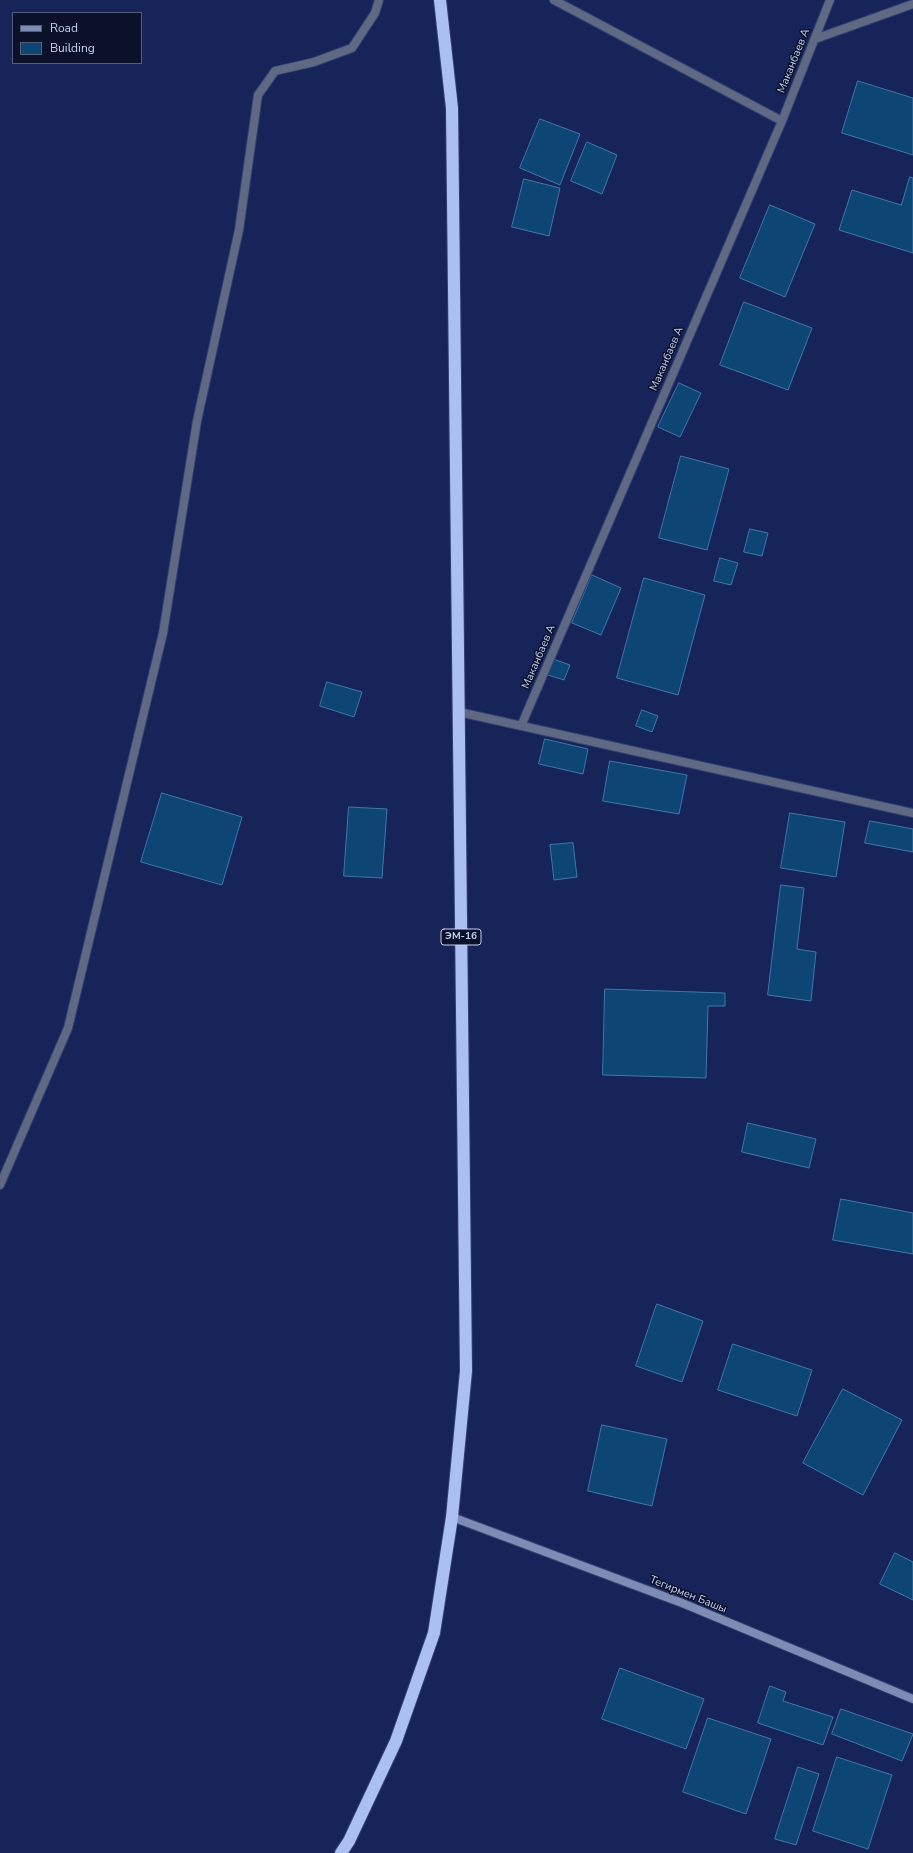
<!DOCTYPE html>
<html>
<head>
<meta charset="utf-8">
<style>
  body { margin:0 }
  #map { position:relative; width:913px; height:1853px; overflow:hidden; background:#17245a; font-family:"Nunito Sans",sans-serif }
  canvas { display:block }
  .legend { position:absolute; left:12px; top:12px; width:130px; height:52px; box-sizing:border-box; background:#0a1129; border:1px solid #545e7a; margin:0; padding:5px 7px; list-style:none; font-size:12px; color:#c4d1f3 }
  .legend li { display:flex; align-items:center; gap:8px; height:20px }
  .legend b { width:20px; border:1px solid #545e7a }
</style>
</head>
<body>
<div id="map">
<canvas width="913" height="1853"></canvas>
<ul class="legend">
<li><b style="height:5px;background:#7c8cb5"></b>Road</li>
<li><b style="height:11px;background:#0d4674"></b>Building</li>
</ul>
</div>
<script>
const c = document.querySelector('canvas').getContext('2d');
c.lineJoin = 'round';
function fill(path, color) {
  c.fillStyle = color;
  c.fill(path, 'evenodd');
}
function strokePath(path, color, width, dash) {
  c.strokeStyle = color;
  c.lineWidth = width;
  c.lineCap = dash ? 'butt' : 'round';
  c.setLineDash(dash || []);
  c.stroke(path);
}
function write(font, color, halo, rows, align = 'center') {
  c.font = font + ' "Nunito Sans",sans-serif';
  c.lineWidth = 3;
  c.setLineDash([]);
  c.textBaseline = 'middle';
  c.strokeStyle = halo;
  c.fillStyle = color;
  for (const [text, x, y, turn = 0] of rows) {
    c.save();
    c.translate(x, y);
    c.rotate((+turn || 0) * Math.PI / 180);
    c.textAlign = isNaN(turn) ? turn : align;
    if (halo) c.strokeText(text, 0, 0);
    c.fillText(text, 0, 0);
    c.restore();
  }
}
const building = new Path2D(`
  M 858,81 L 913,98 L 913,155 L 842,133 Z
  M 540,119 L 580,134 L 560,185 L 520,168 Z
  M 587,142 L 617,155 L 602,194 L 571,181 Z
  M 910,177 L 913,178 L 913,253 L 839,230 L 852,190 L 901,205 Z
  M 524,179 L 560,188 L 549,236 L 512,227 Z
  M 770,205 L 815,224 L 785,297 L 740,278 Z
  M 744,302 L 812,328 L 788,390 L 720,365 Z
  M 679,383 L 701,393 L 680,437 L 658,427 Z
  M 681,456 L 729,469 L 707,550 L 659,538 Z
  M 750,529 L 768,533 L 762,556 L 744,552 Z
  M 720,558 L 738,563 L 731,585 L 714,581 Z
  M 592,575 L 621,588 L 601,635 L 572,623 Z
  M 644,578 L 705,595 L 678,695 L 617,678 Z
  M 553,659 L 570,665 L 564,680 L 548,675 Z
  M 327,682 L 362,692 L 354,717 L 320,706 Z
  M 642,710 L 658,716 L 652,732 L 636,726 Z
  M 545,739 L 588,749 L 583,774 L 539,764 Z
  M 610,761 L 687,775 L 679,814 L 603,801 Z
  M 162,793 L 242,817 L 222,885 L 141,862 Z
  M 349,807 L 387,809 L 382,878 L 344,876 Z
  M 790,813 L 845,822 L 836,877 L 781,868 Z
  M 870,821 L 913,829 L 913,852 L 865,843 Z
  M 573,843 L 577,877 L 554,880 L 550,845 Z
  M 781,885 L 804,888 L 797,949 L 816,952 L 811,1001 L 768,995 Z
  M 605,989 L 725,993 L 725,1006 L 708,1006 L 706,1078 L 603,1075 Z
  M 748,1123 L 816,1139 L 809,1168 L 742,1152 Z
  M 841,1199 L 913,1213 L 913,1254 L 833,1240 Z
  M 657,1304 L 703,1321 L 682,1382 L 636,1366 Z
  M 733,1344 L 812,1370 L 797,1416 L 718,1390 Z
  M 843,1389 L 902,1420 L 863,1495 L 803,1463 Z
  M 602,1425 L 667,1439 L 652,1506 L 588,1491 Z
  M 895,1553 L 913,1562 L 913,1600 L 880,1584 Z
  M 620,1668 L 704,1699 L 686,1749 L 602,1719 Z
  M 770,1686 L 786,1692 L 783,1701 L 833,1717 L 823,1745 L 758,1723 Z
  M 841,1709 L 913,1734 L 902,1761 L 832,1734 Z
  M 708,1718 L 771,1739 L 746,1814 L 683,1792 Z
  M 837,1757 L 892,1775 L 868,1849 L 813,1831 Z
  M 798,1767 L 819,1774 L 796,1845 L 775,1839 Z`);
const street = new Path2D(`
  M 554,0 L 782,121
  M 815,39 L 913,4
  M 459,712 L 913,813
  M 521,726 L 782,121 L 830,0
  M 0,1185 L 68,1028 L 163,633 L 197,421 L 239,230 L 258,95 L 275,71 L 314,62 L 352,48 L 375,13 L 379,0`);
const secondary = new Path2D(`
  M 452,1517 L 682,1603 L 913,1699`);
const highway = new Path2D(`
  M 341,1853 L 349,1841 L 396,1741 L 434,1633 L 452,1517 L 466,1371 L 452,108 L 440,0`);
const shields = [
  [461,937,40]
];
const shieldNames = [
  ["ЭМ-16",461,937]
];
const streetNames = [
  ["Маканбаев А",794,61,-68],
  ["Маканбаев А",667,359,-67],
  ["Маканбаев А",539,657,-67],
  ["Тегирмен Башы",688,1595,22]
];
fill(building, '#0d4674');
strokePath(building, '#4177a9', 1);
strokePath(street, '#334072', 10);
strokePath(secondary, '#334072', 10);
strokePath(highway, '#334072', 14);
strokePath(street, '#5f6983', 8);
strokePath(secondary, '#7c8cb5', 8);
strokePath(highway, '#acbff3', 12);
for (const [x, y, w] of shields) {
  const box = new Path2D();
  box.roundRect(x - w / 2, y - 8, w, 16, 3);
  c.fillStyle = '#0a1129';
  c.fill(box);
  strokePath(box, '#c4d1f3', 1);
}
write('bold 10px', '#c4d1f3', null, shieldNames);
write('11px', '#c4d1f3', '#0a1129', streetNames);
</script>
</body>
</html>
